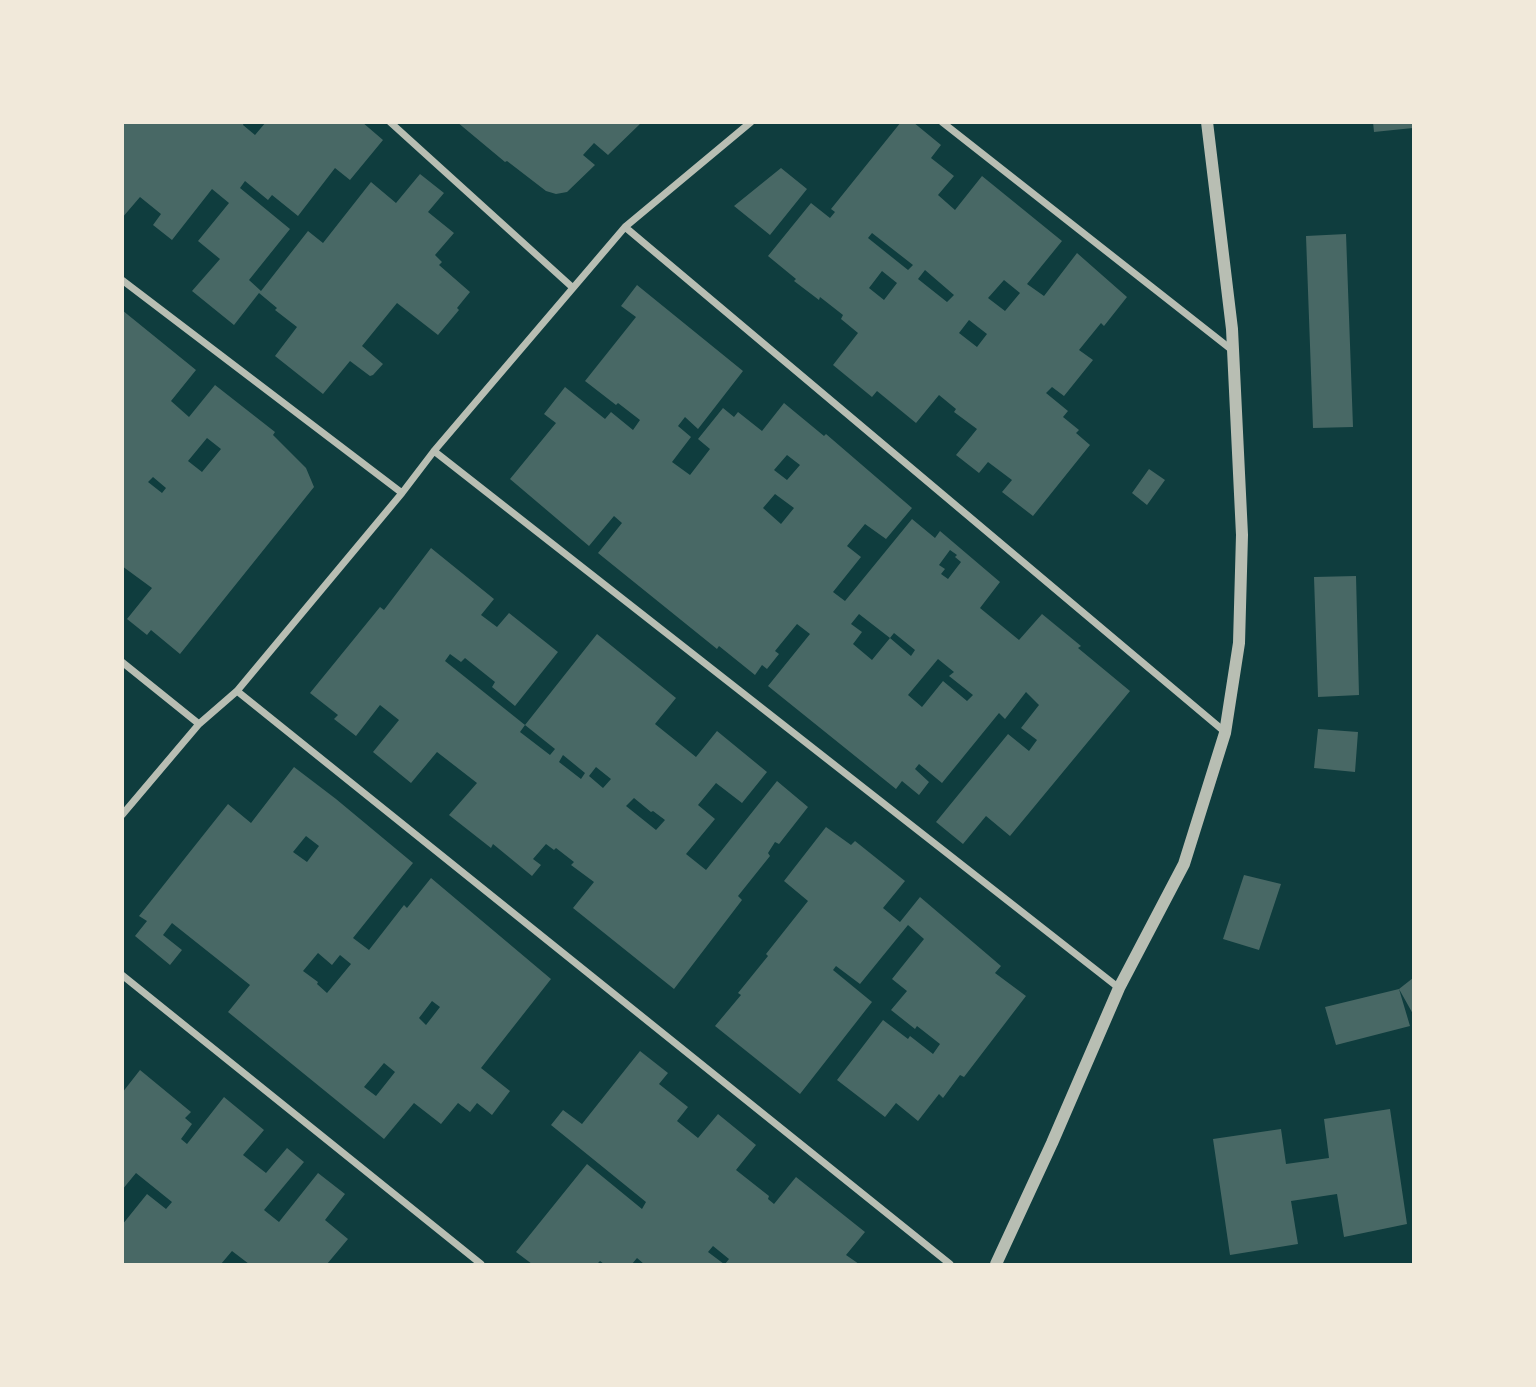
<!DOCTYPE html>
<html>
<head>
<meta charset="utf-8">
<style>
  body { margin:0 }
  #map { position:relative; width:1536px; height:1387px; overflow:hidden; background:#0f3d3e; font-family:Cabin,sans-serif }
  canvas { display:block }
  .frame { position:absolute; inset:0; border:124px solid #f1e9da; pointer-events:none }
</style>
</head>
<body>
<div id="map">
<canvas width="1536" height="1387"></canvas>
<div class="frame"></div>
</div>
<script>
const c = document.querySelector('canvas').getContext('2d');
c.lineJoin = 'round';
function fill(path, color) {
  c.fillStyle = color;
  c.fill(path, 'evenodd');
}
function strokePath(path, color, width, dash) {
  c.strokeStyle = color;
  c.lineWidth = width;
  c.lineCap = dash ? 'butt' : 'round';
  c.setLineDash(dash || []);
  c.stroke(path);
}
const building = new Path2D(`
  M 122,122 L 244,122 L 243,125 L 255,135 L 266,122 L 362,122 L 383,140 L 350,180 L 335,168 L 298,216 L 272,195 L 268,200 L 245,181 L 240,188 L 290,229 L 249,280 L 261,291 L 308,231 L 323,243 L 371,182 L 396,203 L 420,174 L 444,193 L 428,212 L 454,233 L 435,255 L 442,262 L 439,265 L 470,292 L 457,308 L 459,310 L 438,335 L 397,303 L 362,346 L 383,364 L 373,375 L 370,376 L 350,361 L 323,394 L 275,356 L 297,327 L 275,310 L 277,308 L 259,293 L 234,325 L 192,291 L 220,259 L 198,241 L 229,203 L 212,189 L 172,240 L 153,225 L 161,214 L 140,197 L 122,218 Z
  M 457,122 L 642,122 L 608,155 L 594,143 L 583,155 L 595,165 L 567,192 L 556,194 L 546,191 L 507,161 L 505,162 Z
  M 901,122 L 913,122 L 941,145 L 931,158 L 954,176 L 938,195 L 955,210 L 982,176 L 1062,241 L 1027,284 L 1044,296 L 1077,253 L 1127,297 L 1104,326 L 1101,323 L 1079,350 L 1093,360 L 1064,396 L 1052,387 L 1046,393 L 1068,411 L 1063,417 L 1079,430 L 1076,433 L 1090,445 L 1033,516 L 1002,492 L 1012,480 L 988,462 L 979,473 L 956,455 L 977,429 L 954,412 L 956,409 L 939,395 L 916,423 L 877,391 L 872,397 L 833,365 L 858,333 L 841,319 L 843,315 L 820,297 L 819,300 L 794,281 L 796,279 L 768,256 L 811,203 L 830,218 L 835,212 L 831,209 ZM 872,233 L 913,265 L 908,270 L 868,238 ZM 925,270 L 954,295 L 947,302 L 918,279 ZM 882,271 L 897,283 L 884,300 L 869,288 ZM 1004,280 L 1020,293 L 1005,311 L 988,298 ZM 969,320 L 987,334 L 977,347 L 959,333 Z
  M 1373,122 L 1413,122 L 1413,128 L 1374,132 Z
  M 781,168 L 807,189 L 770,235 L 734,206 Z
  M 1346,234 L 1353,427 L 1313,428 L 1306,236 Z
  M 637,285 L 743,371 L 698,429 L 685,417 L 678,426 L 691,437 L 672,462 L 690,475 L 710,449 L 698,439 L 723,408 L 734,417 L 738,412 L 762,431 L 784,403 L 824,436 L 826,434 L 912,508 L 886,539 L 865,524 L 847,546 L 861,557 L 833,592 L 845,601 L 912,519 L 935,538 L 940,531 L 1000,582 L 980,608 L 1019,640 L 1042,614 L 1081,646 L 1078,648 L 1130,691 L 1010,836 L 986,816 L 963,844 L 936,822 L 1008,734 L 1029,751 L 1037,740 L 1021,728 L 1039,705 L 1026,692 L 1005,719 L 999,713 L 942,783 L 919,764 L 915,769 L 929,782 L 919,795 L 902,781 L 896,789 L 768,686 L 810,634 L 797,624 L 775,651 L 779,654 L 767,669 L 762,665 L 755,675 L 719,646 L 717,649 L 598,553 L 622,523 L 614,516 L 589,546 L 510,479 L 556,423 L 544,414 L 565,387 L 605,419 L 611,412 L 633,430 L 640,420 L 618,403 L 616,405 L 585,381 L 636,317 L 621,306 ZM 787,455 L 800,465 L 787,480 L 774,470 ZM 775,494 L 794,508 L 781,524 L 763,508 ZM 950,550 L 957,555 L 955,557 L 961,562 L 948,579 L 941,574 L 945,569 L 939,565 ZM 859,614 L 890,638 L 894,633 L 915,650 L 911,656 L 890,638 L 872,660 L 853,644 L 862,632 L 851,624 ZM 938,659 L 954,672 L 949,676 L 973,695 L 967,701 L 943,681 L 922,707 L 908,695 Z
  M 122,310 L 196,370 L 171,401 L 189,417 L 215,385 L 275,432 L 273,435 L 306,468 L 314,487 L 180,654 L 151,630 L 147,635 L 127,619 L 152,588 L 122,566 ZM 207,438 L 221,449 L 202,472 L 188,461 ZM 153,477 L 166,488 L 162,493 L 148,482 Z
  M 1149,469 L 1165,480 L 1147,505 L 1132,493 Z
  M 431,548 L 494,599 L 481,615 L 497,627 L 509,613 L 558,652 L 515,706 L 492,687 L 495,682 L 465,658 L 461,662 L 450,654 L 445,661 L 525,725 L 597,634 L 676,698 L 655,724 L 696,757 L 717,731 L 767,772 L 742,803 L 716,783 L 698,805 L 715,819 L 686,854 L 706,870 L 777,781 L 808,807 L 779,844 L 775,842 L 768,853 L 770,856 L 738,896 L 742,900 L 674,989 L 573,908 L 594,882 L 571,865 L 574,862 L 556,848 L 554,850 L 546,844 L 533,859 L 541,865 L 532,876 L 493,844 L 491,848 L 449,815 L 477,783 L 437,752 L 411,783 L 373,752 L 399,720 L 380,705 L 356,736 L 334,719 L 338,715 L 310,693 L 380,607 L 384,610 ZM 525,725 L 555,749 L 550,755 L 520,732 ZM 563,755 L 585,773 L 581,779 L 559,762 ZM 596,767 L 611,779 L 603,788 L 589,776 ZM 634,798 L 651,812 L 653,811 L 665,820 L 656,830 L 626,806 Z
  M 1356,576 L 1359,695 L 1318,697 L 1314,577 Z
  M 1318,729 L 1358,732 L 1355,772 L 1314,768 Z
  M 294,767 L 336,799 L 413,863 L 353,938 L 369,950 L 404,905 L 407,908 L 431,878 L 551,979 L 481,1068 L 510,1091 L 492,1115 L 477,1103 L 470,1112 L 458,1103 L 441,1124 L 414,1103 L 384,1139 L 228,1012 L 250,985 L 172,923 L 163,935 L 182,950 L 170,965 L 135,936 L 147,921 L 139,916 L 228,804 L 251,823 ZM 306,836 L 319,846 L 307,862 L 293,852 ZM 318,953 L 332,965 L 340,955 L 351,964 L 327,993 L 317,984 L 318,982 L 303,971 ZM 432,1001 L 440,1007 L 426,1025 L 419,1018 ZM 384,1063 L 395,1072 L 376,1096 L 364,1087 Z
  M 826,827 L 851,845 L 855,841 L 905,881 L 883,908 L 900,922 L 920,897 L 1001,966 L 995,973 L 1026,996 L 964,1077 L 960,1075 L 943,1098 L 939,1094 L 918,1121 L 896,1103 L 885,1117 L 837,1080 L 883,1020 L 908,1039 L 910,1036 L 933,1054 L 940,1044 L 917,1026 L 915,1029 L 891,1010 L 907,991 L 892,979 L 924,939 L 908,925 L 860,984 L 836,966 L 833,970 L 872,1002 L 800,1094 L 715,1026 L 741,995 L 738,993 L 768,956 L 766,954 L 808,901 L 784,881 Z
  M 1244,875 L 1281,884 L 1259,950 L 1223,939 Z
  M 1413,978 L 1413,1014 L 1399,989 L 1410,1026 L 1336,1045 L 1325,1007 L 1399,989 Z
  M 640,1051 L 668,1073 L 659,1084 L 688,1107 L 677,1121 L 698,1138 L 718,1114 L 756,1145 L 736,1170 L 769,1196 L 768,1199 L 774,1204 L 796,1177 L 865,1232 L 846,1255 L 859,1264 L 725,1264 L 729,1259 L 713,1246 L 708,1252 L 724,1264 L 644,1264 L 637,1258 L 632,1264 L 604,1264 L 600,1261 L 597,1264 L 532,1264 L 516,1252 L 587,1164 L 642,1209 L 646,1202 L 551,1125 L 563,1110 L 582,1124 Z
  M 140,1070 L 191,1112 L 185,1118 L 192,1124 L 181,1139 L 187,1144 L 224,1097 L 264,1130 L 243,1155 L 266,1173 L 287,1148 L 304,1162 L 264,1210 L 279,1222 L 318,1173 L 345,1194 L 325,1220 L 348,1239 L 327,1264 L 249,1264 L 232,1251 L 221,1264 L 122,1264 L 122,1225 L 147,1194 L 166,1209 L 172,1202 L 136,1173 L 122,1190 L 122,1093 Z
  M 1390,1109 L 1407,1224 L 1344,1237 L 1337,1194 L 1291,1201 L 1298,1244 L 1230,1255 L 1213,1139 L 1281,1129 L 1286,1164 L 1329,1158 L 1324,1119 Z`);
const minor = new Path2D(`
  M 390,122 L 572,287
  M 942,122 L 1232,350
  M 625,227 L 1225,732
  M 122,280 L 402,493
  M 434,451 L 1119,988
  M 122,662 L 199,724
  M 237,691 L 950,1264
  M 122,815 L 199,724 L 237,691 L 402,493 L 434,451 L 625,227 L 751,122
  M 122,975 L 481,1264`);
const tertiary = new Path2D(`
  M 996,1264 L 1052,1143 L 1119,988 L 1184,864 L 1225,733 L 1239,643 L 1242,535 L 1232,329 L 1207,122`);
fill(building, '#486865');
strokePath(minor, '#b8beb3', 7);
strokePath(tertiary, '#b8beb3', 12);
</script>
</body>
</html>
